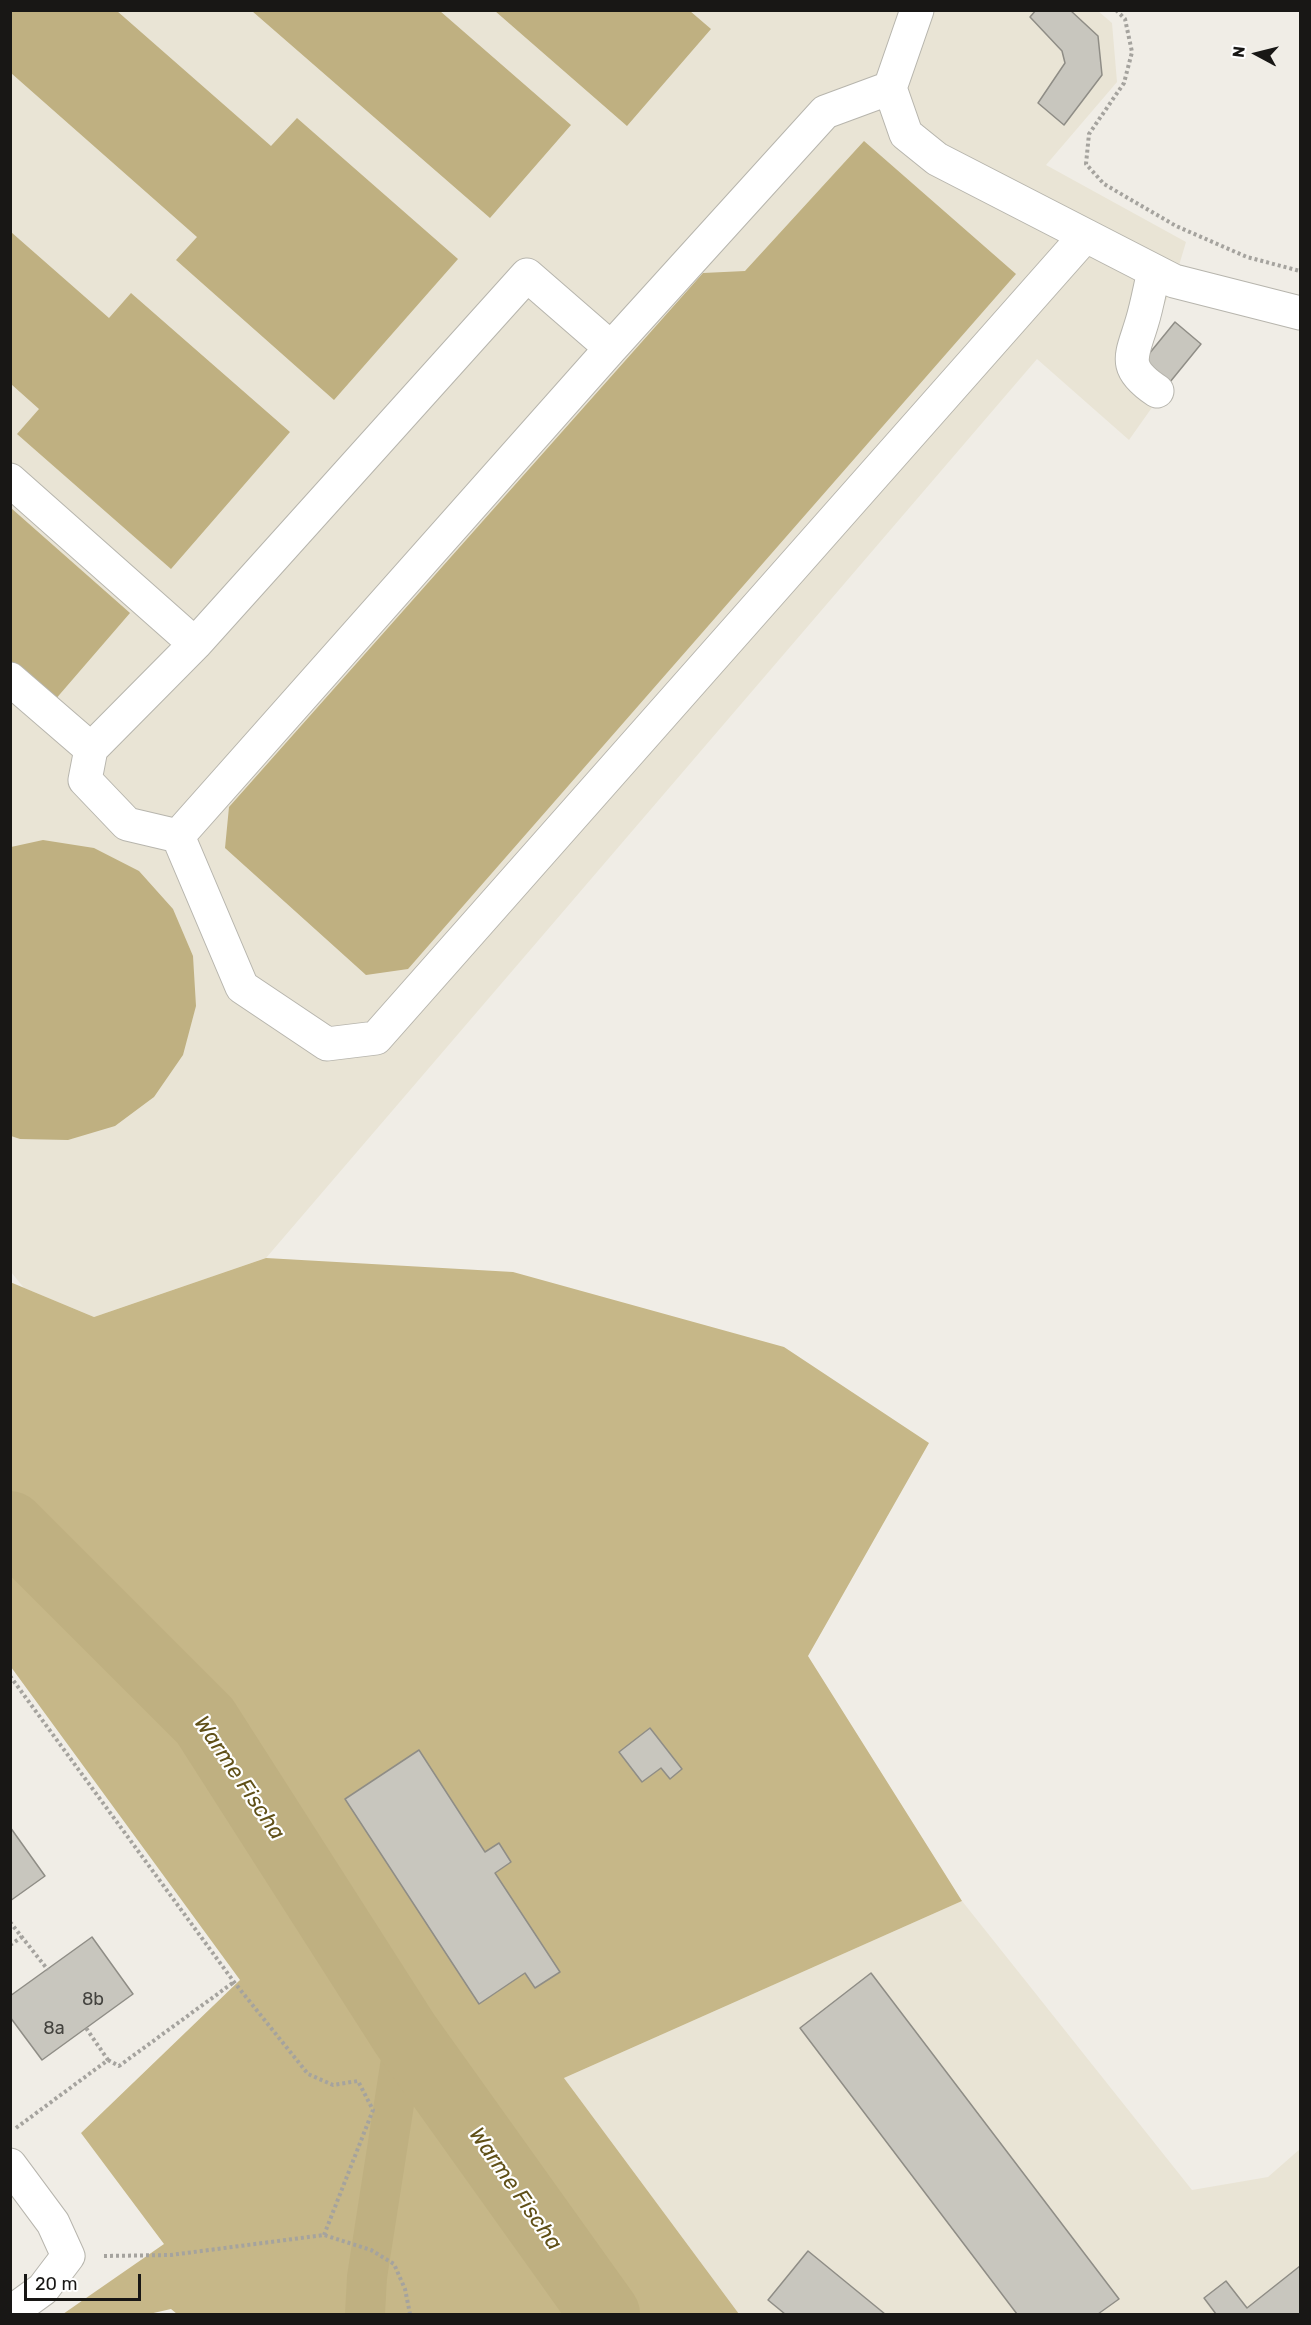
<!DOCTYPE html>
<html>
<head>
<meta charset="utf-8">
<style>
  body { margin:0 }
  #map { position:relative; width:1311px; height:2325px; overflow:hidden; background:#f0ede6; font-family:Rubik,sans-serif }
  canvas { display:block }
  .frame { position:absolute; inset:0; border:12px solid #181715; pointer-events:none }
  .north { position:absolute; left:1227px; top:24px; width:60px; height:60px; -webkit-text-stroke:4px #fff; paint-order:stroke; rotate:277deg; font-size:16px; font-weight:700; line-height:24px; text-align:center; color:#181715 }
  .north::after { content:''; display:block; margin:auto; width:21px; height:27px; background:#181715; clip-path:polygon(50% 0,100% 100%,50% 72%,0 100%) }
  .scale { position:absolute; left:24px; top:2274px; width:117px; height:27px; box-sizing:border-box; border:3px solid #181715; border-top:0; padding-left:8px; font-size:18px; line-height:21px; white-space:nowrap; color:#181715; -webkit-text-stroke:4px #fff; paint-order:stroke }
</style>
</head>
<body>
<div id="map">
<canvas width="1311" height="2325"></canvas>
<div class="frame"></div>
<div class="north">N</div>
<div class="scale">20 m</div>
</div>
<script>
const c = document.querySelector('canvas').getContext('2d');
c.lineJoin = 'round';
function fill(path, color) {
  c.fillStyle = color;
  c.fill(path, 'evenodd');
}
function strokePath(path, color, width, dash) {
  c.strokeStyle = color;
  c.lineWidth = width;
  c.lineCap = dash ? 'butt' : 'round';
  c.setLineDash(dash || []);
  c.stroke(path);
}
function write(font, color, halo, rows, align = 'center') {
  c.font = font + ' Rubik,sans-serif';
  c.lineWidth = 4.5;
  c.setLineDash([]);
  c.textBaseline = 'middle';
  c.strokeStyle = halo;
  c.fillStyle = color;
  for (const [text, x, y, turn = 0] of rows) {
    c.save();
    c.translate(x, y);
    c.rotate((+turn || 0) * Math.PI / 180);
    c.textAlign = isNaN(turn) ? turn : align;
    if (halo) c.strokeText(text, 0, 0);
    c.fillText(text, 0, 0);
    c.restore();
  }
}
const built = new Path2D(`
  M 10,11 L 1098,11 L 1112,23 L 1117,82 L 1046,165 L 1186,242 L 1174,282 L 1143,355 L 1170,382 L 1129,440 L 1037,359 L 266,1258 L 94,1317 L 24,1288 L 11,1272 Z
  M 962,1901 L 1192,2190 L 1268,2177 L 1300,2149 L 1300,2314 L 739,2314 L 564,2078 Z`);
const forest = new Path2D(`
  M 266,1258 L 513,1272 L 784,1347 L 929,1443 L 808,1656 L 962,1901 L 564,2078 L 739,2314 L 177,2314 L 171,2309 L 149,2314 L 63,2314 L 164,2244 L 81,2133 L 240,1980 L 11,1667 L 10,1282 L 94,1317 Z`);
const water = new Path2D(`
  M 11,10 L 117,11 L 271,146 L 297,118 L 458,259 L 334,400 L 176,260 L 197,237 L 11,73 Z
  M 252,11 L 440,11 L 571,125 L 490,218 Z
  M 495,11 L 690,11 L 711,29 L 627,126 Z
  M 864,141 L 1016,274 L 408,969 L 366,975 L 225,848 L 229,807 L 703,273 L 745,271 Z
  M 11,232 L 109,318 L 131,293 L 290,432 L 171,569 L 17,434 L 39,409 L 11,384 Z
  M 11,508 L 130,613 L 54,701 L 11,663 Z
  M 43,840 L 94,848 L 139,871 L 173,909 L 193,956 L 196,1006 L 183,1055 L 154,1097 L 115,1126 L 68,1140 L 20,1139 L 11,1136 L 11,847 Z`);
const canal = new Path2D(`
  M 365,2314 L 367,2277 L 405,2034`);
const river = new Path2D(`
  M 10,1526 L 205,1721 L 405,2034 L 605,2314`);
const building = new Path2D(`
  M 1036,10 L 1070,10 L 1098,36 L 1102,75 L 1064,125 L 1038,103 L 1065,63 L 1062,51 L 1030,17 Z
  M 1175,322 L 1201,344 L 1170,382 L 1144,360 Z
  M 650,1728 L 682,1769 L 670,1779 L 661,1768 L 642,1782 L 619,1752 Z
  M 419,1750 L 485,1852 L 499,1843 L 511,1862 L 495,1873 L 560,1972 L 535,1988 L 525,1973 L 479,2004 L 345,1799 Z
  M 10,1827 L 45,1876 L 10,1901 Z
  M 92,1937 L 133,1994 L 42,2060 L 10,2017 L 10,1996 Z
  M 871,1973 L 1119,2299 L 1098,2314 L 1017,2314 L 800,2028 Z
  M 808,2251 L 885,2314 L 785,2314 L 768,2300 Z
  M 1300,2266 L 1300,2314 L 1216,2314 L 1204,2298 L 1226,2281 L 1247,2308 Z`);
const path = new Path2D(`
  M 1116,10 L 1125,19 L 1132,52 L 1124,83 L 1089,134 L 1086,164 L 1104,184 L 1176,226 L 1247,257 L 1300,271
  M 10,1676 L 234,1982 L 308,2074 L 333,2085 L 358,2081 L 373,2110 L 324,2235
  M 10,1922 L 48,1970
  M 10,1945 L 22,1937
  M 108,2060 L 119,2066 L 234,1982
  M 16,2128 L 108,2060 L 86,2028
  M 104,2256 L 171,2255 L 324,2235 L 371,2250 L 394,2264 L 405,2289 L 410,2314`);
const minor = new Path2D(`
  M 917,10 L 890,88 L 906,134 L 937,159 L 1174,281 L 1300,313
  M 890,88 L 825,112 L 611,348 L 178,836 L 242,987 L 327,1044 L 376,1038 L 1085,236
  M 1154,271 C 1150,288 1147,306 1142,322 C 1132,356 1121,367 1157,391
  M 10,480 L 195,644 L 527,275 L 611,348
  M 10,679 L 91,749
  M 178,836 L 127,824 L 85,780 L 91,749 L 195,644
  M 10,2165 L 53,2223 L 68,2256 L 43,2289 L 10,2313`);
const numberNames = [
  ["8b",93,2000],
  ["8a",54,2029]
];
const waterNames = [
  ["Warme Fischa",239,1778,56],
  ["Warme Fischa",515,2189,55]
];
fill(built, '#e9e4d5');
fill(forest, '#c6b788');
fill(water, '#bfb081');
strokePath(canal, '#bfb081', 40);
strokePath(river, '#bfb081', 70);
fill(building, '#c8c6be');
strokePath(building, '#8f8d86', 1.5);
strokePath(minor, '#b7b5ad', 35);
strokePath(path, '#a5a39e', 4, [3, 3]);
strokePath(minor, '#fff', 33);
write('18px', '#44433f', null, numberNames);
write('italic 22px', '#605018', '#fff', waterNames);
</script>
</body>
</html>
